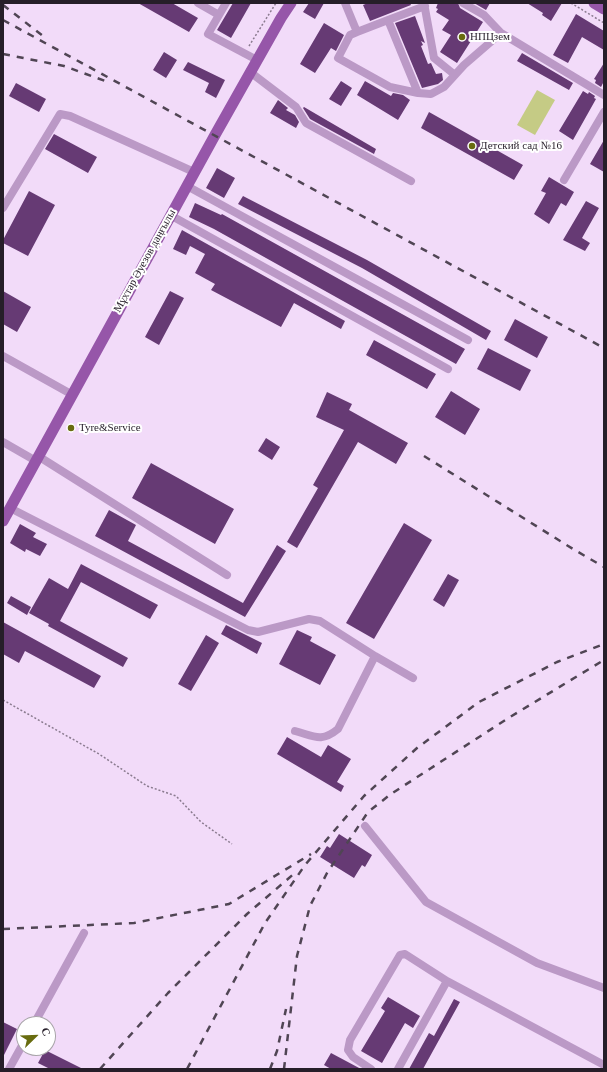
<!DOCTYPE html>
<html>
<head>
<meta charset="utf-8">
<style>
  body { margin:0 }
  #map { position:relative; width:607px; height:1072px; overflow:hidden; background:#f2dbf9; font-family:Georgia,serif }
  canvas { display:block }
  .frame { position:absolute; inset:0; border:4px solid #261e29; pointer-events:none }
  .north { position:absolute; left:16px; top:1016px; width:40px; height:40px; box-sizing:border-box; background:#fff; border:1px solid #a8a5a9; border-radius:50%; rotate:67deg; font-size:11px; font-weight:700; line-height:16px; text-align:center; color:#261e29 }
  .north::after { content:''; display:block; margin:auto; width:14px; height:18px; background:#686c0f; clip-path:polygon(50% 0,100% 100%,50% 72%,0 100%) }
</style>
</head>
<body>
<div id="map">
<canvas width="607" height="1072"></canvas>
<div class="frame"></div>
<div class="north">С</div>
</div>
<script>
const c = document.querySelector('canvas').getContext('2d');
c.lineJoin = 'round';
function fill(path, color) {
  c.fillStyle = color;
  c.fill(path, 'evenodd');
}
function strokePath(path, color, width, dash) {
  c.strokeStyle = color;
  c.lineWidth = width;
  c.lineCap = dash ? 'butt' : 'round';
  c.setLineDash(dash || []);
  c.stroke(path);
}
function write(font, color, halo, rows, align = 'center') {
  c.font = font + ' Georgia,serif';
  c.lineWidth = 4;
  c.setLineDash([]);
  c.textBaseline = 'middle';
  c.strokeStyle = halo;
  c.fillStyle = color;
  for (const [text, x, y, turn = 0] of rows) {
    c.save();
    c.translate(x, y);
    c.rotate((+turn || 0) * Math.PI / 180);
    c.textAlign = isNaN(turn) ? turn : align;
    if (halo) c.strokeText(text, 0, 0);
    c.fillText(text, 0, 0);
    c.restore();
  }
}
const green = new Path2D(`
  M 537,90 L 555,100 L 535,135 L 517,125 Z`);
const building = new Path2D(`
  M 138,3 L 172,3 L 198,18 L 189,32 Z
  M 233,3 L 251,3 L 231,38 L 217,30 Z
  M 309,3 L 324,3 L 315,19 L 303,12 Z
  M 368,3 L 410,3 L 411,5 L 370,21 L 363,5 Z
  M 438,3 L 458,3 L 460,8 L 483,22 L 457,63 L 440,52 L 451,35 L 442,30 L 449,20 L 436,12 L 438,9 L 436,8 Z
  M 474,3 L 490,3 L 486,10 Z
  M 527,3 L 562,3 L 551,21 L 542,15 L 543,13 Z
  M 576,14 L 604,31 L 604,50 L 582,37 L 568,63 L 553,55 Z
  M 415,16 L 425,43 L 421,41 L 423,45 L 421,46 L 428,64 L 431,63 L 436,74 L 442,73 L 443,80 L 438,84 L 422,88 L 395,23 Z
  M 324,23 L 344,35 L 336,51 L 331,48 L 315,73 L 300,64 Z
  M 164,52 L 177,60 L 166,78 L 153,70 Z
  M 522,53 L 573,83 L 569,90 L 517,61 Z
  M 188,62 L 225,80 L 216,98 L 205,92 L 209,83 L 183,70 Z
  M 604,63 L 604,81 L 601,87 L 595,83 L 596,80 L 594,79 Z
  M 341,81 L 352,88 L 341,106 L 329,99 Z
  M 365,81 L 391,96 L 393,93 L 403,95 L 410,100 L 398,120 L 357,95 Z
  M 16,83 L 46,99 L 39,112 L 9,96 Z
  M 583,91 L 588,94 L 589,92 L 595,96 L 594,98 L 596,99 L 573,140 L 559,131 Z
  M 278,100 L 288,108 L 286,110 L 295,115 L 299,122 L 296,128 L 270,113 Z
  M 304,107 L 376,149 L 374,154 L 310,119 L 303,108 Z
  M 429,112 L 523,165 L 514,180 L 421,128 Z
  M 54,134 L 97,157 L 88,173 L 45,149 Z
  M 604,140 L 604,172 L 590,164 Z
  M 217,168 L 235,178 L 224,198 L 206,188 Z
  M 549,177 L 574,192 L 566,206 L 561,203 L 549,224 L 534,214 L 546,193 L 541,191 Z
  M 29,191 L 55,205 L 28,256 L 3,243 L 3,240 Z
  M 243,196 L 367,260 L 491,331 L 486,340 L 362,268 L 238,204 Z
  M 586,201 L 599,208 L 582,238 L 590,243 L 585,251 L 563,240 Z
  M 195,203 L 221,215 L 222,214 L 465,349 L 456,364 L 214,229 L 189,217 Z
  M 182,230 L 345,321 L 341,329 L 294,303 L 281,327 L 211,290 L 215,284 L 195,273 L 205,254 L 190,246 L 186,255 L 173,249 Z
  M 3,291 L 31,307 L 17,332 L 3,324 Z
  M 170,291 L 184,298 L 159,345 L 145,337 Z
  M 515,319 L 548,337 L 537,358 L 504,340 Z
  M 374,340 L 436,374 L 427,389 L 366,355 Z
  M 488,348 L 531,370 L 520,391 L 477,369 Z
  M 451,391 L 480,409 L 465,435 L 435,417 Z
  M 327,392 L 352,404 L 349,410 L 408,443 L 396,464 L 358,442 L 297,548 L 287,542 L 318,488 L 313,485 L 344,430 L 316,417 Z
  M 266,438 L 280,447 L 272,460 L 258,451 Z
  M 151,463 L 234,509 L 215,544 L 132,498 Z
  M 109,510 L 136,525 L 128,541 L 243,603 L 277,545 L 286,551 L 245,617 L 95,536 Z
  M 404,523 L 432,540 L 374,639 L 346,623 Z
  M 20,524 L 36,533 L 33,537 L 47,544 L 40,556 L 26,549 L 25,552 L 10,543 Z
  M 81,564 L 158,605 L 150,619 L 81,582 L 60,621 L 128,658 L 123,667 L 48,626 L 49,624 L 29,613 L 49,578 L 68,589 Z
  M 448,574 L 459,580 L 444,607 L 433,600 Z
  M 11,596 L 31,607 L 27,615 L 7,603 Z
  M 3,622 L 101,676 L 94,688 L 25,651 L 19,663 L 3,654 Z
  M 226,625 L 262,643 L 257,654 L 221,634 Z
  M 297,630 L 312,637 L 310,641 L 336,655 L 320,685 L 279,664 Z
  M 206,635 L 219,643 L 191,691 L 178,684 Z
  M 287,737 L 321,757 L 328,745 L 351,759 L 337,782 L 344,786 L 341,792 L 277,754 Z
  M 339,834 L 372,855 L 365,867 L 362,865 L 354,878 L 320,857 L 327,846 L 330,848 Z
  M 388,997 L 420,1016 L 413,1028 L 405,1023 L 382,1063 L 361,1051 L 385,1011 L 381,1008 Z
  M 454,999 L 460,1002 L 423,1069 L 409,1069 L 429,1033 L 434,1036 Z
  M 3,1022 L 17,1029 L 3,1057 Z
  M 45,1050 L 83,1069 L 50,1069 L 38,1063 Z
  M 331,1053 L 361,1069 L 331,1069 L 324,1065 Z`);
const path = new Path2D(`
  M 571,3 L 604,23
  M 249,46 L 276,3
  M 3,700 L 99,754 L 147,786 L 176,796 L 201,822 L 232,844`);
const minor = new Path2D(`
  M 198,3 L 219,15 L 226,3
  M 345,3 L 357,32 L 388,20 L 418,93 L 431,94 L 444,87 L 464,65 L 501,33 L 604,95
  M 424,3 L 434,58 L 455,75
  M 463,3 L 484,15 L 501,33
  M 219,15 L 208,34 L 257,60
  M 388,20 L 425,6
  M 357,32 L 350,35 L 338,58 L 390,87 L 418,93
  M 250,72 L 296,107 L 306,123 L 411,181
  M 564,180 L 604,112
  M 187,186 L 468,340
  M 3,208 L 60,114 L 70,116 L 194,172
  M 170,215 L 448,369
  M 3,356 L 71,394
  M 3,442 L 36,461
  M 38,456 L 227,575
  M 10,508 L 248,630 L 258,632 L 309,619 L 320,621 L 375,656 L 413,678
  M 295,731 C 314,736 321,743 338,729 L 375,656
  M 365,826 L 426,902 L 537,963 L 604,988
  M 34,1024 L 84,933
  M 9,1069 L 24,1042
  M 371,1069 L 353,1057 L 348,1050 L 350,1040 L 400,955 L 405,954 L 447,981 L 604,1065
  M 398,1069 L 447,981`);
const major = new Path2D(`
  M 594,3 L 604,9
  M 3,521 L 215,135 L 281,18 L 291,3`);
const rail = new Path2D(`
  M 3,5 L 47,39
  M 3,20 L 604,348
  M 3,54 L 64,66 L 108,82
  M 424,456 L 573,549 L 604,567
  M 3,929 L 134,923 L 229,904 L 311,854
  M 100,1069 L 168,993 L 247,914 L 296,872
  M 187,1069 L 265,923 L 305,865 L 364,796 L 417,748 L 479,702 L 557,662 L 604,644
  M 270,1069 L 277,1051 L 286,1009
  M 284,1069 L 297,956 L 310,906 L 327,873 L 368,812 L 391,794 L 510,717 L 604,660`);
const markers = [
  [462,37,4,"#686c0f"],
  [472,146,4,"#686c0f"],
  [71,428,4,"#686c0f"]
];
const poiNames = [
  ["НПЦзем",470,37],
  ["Детский сад №16",480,146],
  ["Tyre&Service",79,428]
];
const streetNames = [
  ["Мұхтар Әуезов даңғылы",145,261,-61]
];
fill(green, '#c5cb85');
fill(building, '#663a74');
strokePath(path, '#8a7b8f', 1.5, [2, 2]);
strokePath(minor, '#bb99c6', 8);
strokePath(major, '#9656a9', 11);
strokePath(rail, '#504554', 2.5, [7, 7]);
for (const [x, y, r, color] of markers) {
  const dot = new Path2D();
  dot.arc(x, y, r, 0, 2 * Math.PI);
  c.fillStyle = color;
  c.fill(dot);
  strokePath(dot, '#fff', 1.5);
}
write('11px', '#261e29', '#fff', poiNames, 'left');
write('11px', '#261e29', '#fff', streetNames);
</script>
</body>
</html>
